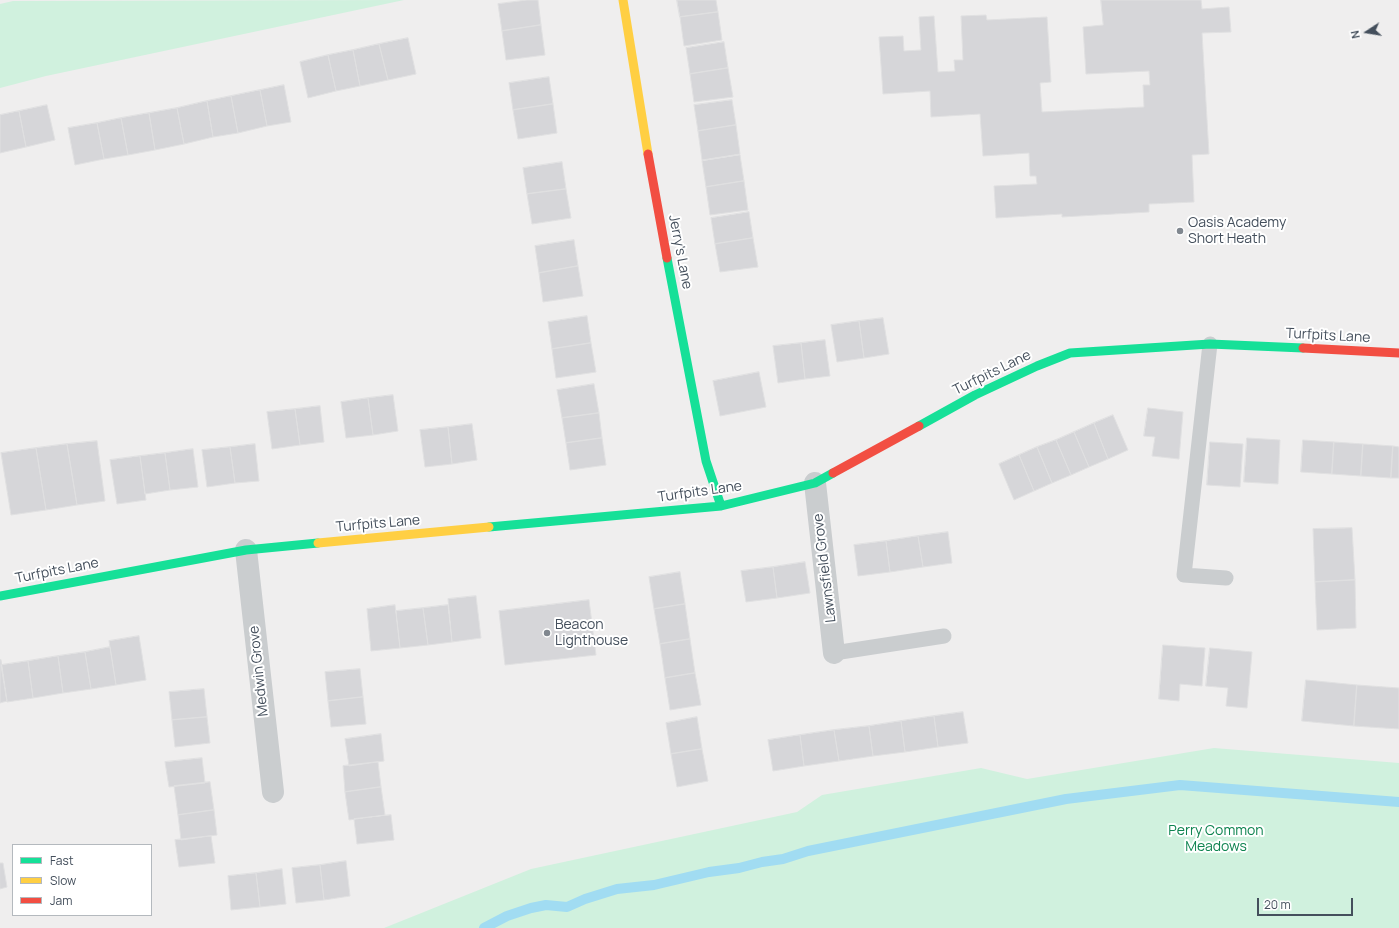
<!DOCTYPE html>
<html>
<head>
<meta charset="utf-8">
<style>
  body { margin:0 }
  #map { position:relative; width:1399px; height:928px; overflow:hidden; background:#efeeee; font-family:Manrope,sans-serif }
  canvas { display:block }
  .legend { position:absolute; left:12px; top:844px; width:140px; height:72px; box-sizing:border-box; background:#fff; border:1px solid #b4b9be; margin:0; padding:5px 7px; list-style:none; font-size:12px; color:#444f5c }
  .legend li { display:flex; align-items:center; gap:8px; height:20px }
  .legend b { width:20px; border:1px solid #b4b9be }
  .north { position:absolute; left:1347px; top:12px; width:40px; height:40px; -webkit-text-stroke:3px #fff; paint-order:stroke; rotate:258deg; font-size:11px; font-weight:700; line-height:16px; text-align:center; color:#444f5c }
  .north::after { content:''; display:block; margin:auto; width:14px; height:18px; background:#444f5c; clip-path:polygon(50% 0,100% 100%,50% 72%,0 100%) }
  .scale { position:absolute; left:1257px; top:898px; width:96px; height:18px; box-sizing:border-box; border:2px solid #444f5c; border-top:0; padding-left:5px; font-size:12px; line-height:14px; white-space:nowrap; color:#444f5c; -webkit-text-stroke:3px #fff; paint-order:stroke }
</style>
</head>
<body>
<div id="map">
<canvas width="1399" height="928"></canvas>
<ul class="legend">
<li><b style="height:5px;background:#16e098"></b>Fast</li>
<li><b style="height:5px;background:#ffcf43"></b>Slow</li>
<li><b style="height:5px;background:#f24e42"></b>Jam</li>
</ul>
<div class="north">N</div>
<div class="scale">20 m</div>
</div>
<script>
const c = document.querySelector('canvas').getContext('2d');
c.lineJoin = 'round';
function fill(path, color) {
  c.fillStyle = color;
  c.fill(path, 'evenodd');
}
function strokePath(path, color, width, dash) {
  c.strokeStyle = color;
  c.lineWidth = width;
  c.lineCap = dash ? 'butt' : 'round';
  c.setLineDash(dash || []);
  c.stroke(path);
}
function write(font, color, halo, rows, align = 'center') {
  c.font = font + ' Manrope,sans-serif';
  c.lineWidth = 4;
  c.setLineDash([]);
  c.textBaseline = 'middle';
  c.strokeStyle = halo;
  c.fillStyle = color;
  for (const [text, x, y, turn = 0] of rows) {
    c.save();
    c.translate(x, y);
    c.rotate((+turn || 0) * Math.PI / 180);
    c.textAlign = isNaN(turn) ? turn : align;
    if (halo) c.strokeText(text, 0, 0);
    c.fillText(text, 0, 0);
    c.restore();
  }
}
const green = new Path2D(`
  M 404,0 L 46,76 L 0,88 L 0,4 L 13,1 Z
  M 1214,748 L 1399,763 L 1399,928 L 384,928 L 531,869 L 797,812 L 822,795 L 981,768 L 1027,779 Z`);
const stream = new Path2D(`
  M 484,928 L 507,916 L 531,908 L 546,905 L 567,907 L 585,899 L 617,889 L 654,885 L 709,872 L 739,868 L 762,862 L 783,859 L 808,851 L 1066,799 L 1180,785 L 1399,802`);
const building = new Path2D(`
  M 527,0 L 538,0 L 541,25 L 502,31 L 498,4 Z
  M 677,0 L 716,0 L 718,12 L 680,17 Z
  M 1101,0 L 1201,0 L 1202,9 L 1229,7 L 1231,32 L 1202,33 L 1209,154 L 1192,155 L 1194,202 L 1149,204 L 1149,212 L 1062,217 L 1062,214 L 996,218 L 994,186 L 1037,184 L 1036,176 L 1030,176 L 1029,153 L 983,156 L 980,114 L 931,117 L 930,91 L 883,94 L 879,37 L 903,36 L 904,51 L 921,50 L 919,17 L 934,16 L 938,72 L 955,71 L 954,60 L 963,60 L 961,16 L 986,15 L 987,20 L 1047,17 L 1051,82 L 1040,83 L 1042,112 L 1144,107 L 1143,85 L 1150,85 L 1149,71 L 1086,74 L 1083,27 L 1103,25 Z
  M 718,12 L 722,40 L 684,46 L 680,17 Z
  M 541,25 L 545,55 L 506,60 L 502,31 Z
  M 408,38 L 416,74 L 388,80 L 379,44 Z
  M 724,42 L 728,68 L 690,74 L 686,48 Z
  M 379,44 L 388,80 L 360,86 L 353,50 Z
  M 353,50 L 360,86 L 336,91 L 328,55 Z
  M 328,55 L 336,91 L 308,98 L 300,62 Z
  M 728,68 L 733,97 L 694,102 L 690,74 Z
  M 549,77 L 553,104 L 513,110 L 509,83 Z
  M 284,85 L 291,122 L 267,126 L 260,90 Z
  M 260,90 L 267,126 L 238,133 L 231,96 Z
  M 231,96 L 238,133 L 213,137 L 207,101 Z
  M 732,100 L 736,125 L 698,131 L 694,105 Z
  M 207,101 L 213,137 L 184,144 L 177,108 Z
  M 553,104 L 557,133 L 518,139 L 513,110 Z
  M 47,105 L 55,140 L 26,147 L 19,111 Z
  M 177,108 L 184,144 L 155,150 L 149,113 Z
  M 19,111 L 26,147 L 0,153 L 0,115 Z
  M 149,113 L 155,150 L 128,155 L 121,118 Z
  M 121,118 L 128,155 L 104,159 L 97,123 Z
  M 97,123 L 104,159 L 75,165 L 68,128 Z
  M 736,125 L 740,154 L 702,160 L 698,131 Z
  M 740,155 L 744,181 L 706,187 L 702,161 Z
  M 562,162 L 566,189 L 527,194 L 523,168 Z
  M 744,181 L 748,210 L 710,215 L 706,187 Z
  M 566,189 L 571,218 L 532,224 L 527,194 Z
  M 749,212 L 753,238 L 715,244 L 711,218 Z
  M 753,238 L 758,267 L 720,272 L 715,244 Z
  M 574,240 L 578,266 L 539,273 L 535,246 Z
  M 578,266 L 583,296 L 543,302 L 539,273 Z
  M 587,316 L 591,343 L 552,349 L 548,322 Z
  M 883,318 L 889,354 L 864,358 L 859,321 Z
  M 859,321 L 864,358 L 837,362 L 831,325 Z
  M 825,340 L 830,376 L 805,379 L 801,343 Z
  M 591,343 L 596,372 L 556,378 L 552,349 Z
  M 801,343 L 805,379 L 778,383 L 773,346 Z
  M 759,372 L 766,407 L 720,416 L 713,381 Z
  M 594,384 L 599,413 L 562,418 L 557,390 Z
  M 393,395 L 398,431 L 373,435 L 368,398 Z
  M 368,398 L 373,435 L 346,438 L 341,402 Z
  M 320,406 L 324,442 L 300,445 L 295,409 Z
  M 1148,408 L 1183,412 L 1179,459 L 1152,456 L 1155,437 L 1144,436 Z
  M 295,409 L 300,445 L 272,449 L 267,412 Z
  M 599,413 L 602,438 L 566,443 L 562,418 Z
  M 1113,415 L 1128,450 L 1108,459 L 1094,423 Z
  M 1094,423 L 1108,459 L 1089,467 L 1074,432 Z
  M 472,424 L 477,460 L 452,464 L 448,427 Z
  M 448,427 L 452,464 L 425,467 L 420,430 Z
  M 1074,432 L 1089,467 L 1071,475 L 1056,440 Z
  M 602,438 L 606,465 L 570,470 L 566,443 Z
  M 1247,438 L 1280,440 L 1278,484 L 1244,482 Z
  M 1056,440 L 1071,475 L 1052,483 L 1037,447 Z
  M 1303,440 L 1334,442 L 1332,474 L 1301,472 Z
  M 97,441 L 105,501 L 77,505 L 67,444 Z
  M 1210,442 L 1243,444 L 1240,487 L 1207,485 Z
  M 1334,442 L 1363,444 L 1361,476 L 1332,474 Z
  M 67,444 L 77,505 L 46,510 L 36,448 Z
  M 255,444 L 259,481 L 235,483 L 230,447 Z
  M 1363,444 L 1393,446 L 1391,478 L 1361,476 Z
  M 1393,446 L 1399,447 L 1399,478 L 1391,478 Z
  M 230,447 L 235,483 L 207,487 L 202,450 Z
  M 1037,447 L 1052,483 L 1034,491 L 1019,455 Z
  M 36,448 L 46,510 L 11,515 L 1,453 Z
  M 193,449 L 198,487 L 170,490 L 165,453 Z
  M 165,453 L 170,490 L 145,494 L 140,456 Z
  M 1019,455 L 1034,491 L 1014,500 L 999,464 Z
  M 140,456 L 146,500 L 117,504 L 110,460 Z
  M 1352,528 L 1355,580 L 1315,582 L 1313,529 Z
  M 948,532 L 952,563 L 923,567 L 918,536 Z
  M 918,536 L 923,567 L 890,572 L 886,541 Z
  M 886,541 L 890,572 L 858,576 L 854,545 Z
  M 805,562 L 810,593 L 777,598 L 773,567 Z
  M 773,567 L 777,598 L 746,602 L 741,571 Z
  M 680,572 L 685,604 L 654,609 L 649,577 Z
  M 1355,580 L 1356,628 L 1317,630 L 1315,582 Z
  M 476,596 L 481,638 L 452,642 L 448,599 Z
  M 589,600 L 596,655 L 505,665 L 499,611 Z
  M 685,604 L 690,639 L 660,644 L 654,609 Z
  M 395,605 L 400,648 L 371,651 L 367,609 Z
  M 448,605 L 452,642 L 428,645 L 423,608 Z
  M 423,608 L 428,645 L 400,648 L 396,611 Z
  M 139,636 L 146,680 L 116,685 L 109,641 Z
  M 690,639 L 695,673 L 665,678 L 660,644 Z
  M 1163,645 L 1205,648 L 1202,686 L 1180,684 L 1179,701 L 1159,699 Z
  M 110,647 L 116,685 L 91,689 L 85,652 Z
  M 1210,648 L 1252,652 L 1247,708 L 1226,706 L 1228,688 L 1206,686 Z
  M 85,652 L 91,689 L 63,693 L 58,656 Z
  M 58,656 L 63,693 L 33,698 L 28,661 Z
  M 1,660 L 7,701 L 0,703 L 0,660 Z
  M 28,661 L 33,698 L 7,702 L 1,665 Z
  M 360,669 L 363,697 L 328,701 L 325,672 Z
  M 695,673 L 701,705 L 670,710 L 665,678 Z
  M 1306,680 L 1357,685 L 1354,726 L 1302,721 Z
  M 1357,685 L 1399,688 L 1399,729 L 1354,726 Z
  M 204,689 L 207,717 L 172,720 L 169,692 Z
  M 363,697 L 366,724 L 331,727 L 328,701 Z
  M 963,712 L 968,743 L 938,747 L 934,716 Z
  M 934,716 L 938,747 L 905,752 L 901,721 Z
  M 207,717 L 210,743 L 175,747 L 172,720 Z
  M 697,717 L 702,749 L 671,754 L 666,723 Z
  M 901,721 L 905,752 L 873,756 L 869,726 Z
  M 869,726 L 873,756 L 839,761 L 834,730 Z
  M 834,730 L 839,761 L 804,766 L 800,735 Z
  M 381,734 L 384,761 L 349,766 L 345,739 Z
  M 800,735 L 804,766 L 773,771 L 768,740 Z
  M 702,749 L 708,781 L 677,787 L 671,754 Z
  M 202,758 L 205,783 L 169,787 L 165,762 Z
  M 378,762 L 381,787 L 345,792 L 343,766 Z
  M 210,782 L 214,810 L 178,815 L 174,786 Z
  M 381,787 L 385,815 L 349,820 L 345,792 Z
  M 214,810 L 217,835 L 181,840 L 178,815 Z
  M 391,815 L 394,840 L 357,844 L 354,819 Z
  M 211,836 L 215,863 L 179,867 L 175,840 Z
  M 346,861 L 350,896 L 324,900 L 320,865 Z
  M 0,863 L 3,863 L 7,887 L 0,889 Z
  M 320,865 L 324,900 L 296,903 L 292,868 Z
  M 282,869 L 286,904 L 260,907 L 256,873 Z
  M 256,873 L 260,907 L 231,910 L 228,876 Z`);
const lane = new Path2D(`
  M 1210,344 L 1184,575 L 1226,578
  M 834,653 L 944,636`);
const street = new Path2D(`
  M 815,483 L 834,653
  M 246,550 L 273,792`);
const fast = new Path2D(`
  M 667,258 L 706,461 L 721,506
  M 919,426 L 975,395 L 1037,366 L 1070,353 L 1210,344 L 1303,348
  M 489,527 L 721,506 L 815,483 L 833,473
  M 0,596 L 246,550 L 318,543`);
const slow = new Path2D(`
  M 623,0 L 648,154
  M 318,543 L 489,527`);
const jam = new Path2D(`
  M 648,154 L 667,258
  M 1303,348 L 1399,353
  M 833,473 L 919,426`);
const markers = [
  [1180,231,4,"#80878f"],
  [547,633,4,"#80878f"]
];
const poiNames = [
  ["Oasis Academy",1188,223],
  ["Short Heath",1188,239],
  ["Beacon",555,625],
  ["Lighthouse",555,641]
];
const streetNames = [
  ["Jerry's Lane",680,252,79],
  ["Turfpits Lane",1328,336,3],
  ["Turfpits Lane",992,373,-26],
  ["Turfpits Lane",700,492,-8],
  ["Turfpits Lane",378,524,-5],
  ["Lawnsfield Grove",825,568,-97],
  ["Turfpits Lane",57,571,-11],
  ["Medwin Grove",259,671,-96]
];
const parkNames = [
  ["Perry Common",1216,831],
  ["Meadows",1216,847]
];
fill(green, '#d0f1de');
strokePath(stream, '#a1dcf2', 10);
fill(building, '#d6d6d9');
strokePath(building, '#e0e0e1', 1);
strokePath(lane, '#cacdcf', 15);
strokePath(street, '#cacdcf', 22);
strokePath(fast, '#16e098', 9);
strokePath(slow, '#ffcf43', 9);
strokePath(jam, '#f24e42', 9);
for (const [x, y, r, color] of markers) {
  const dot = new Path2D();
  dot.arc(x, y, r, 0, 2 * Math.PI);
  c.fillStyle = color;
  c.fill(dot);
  strokePath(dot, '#fff', 1.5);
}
write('14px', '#444f5c', '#fff', poiNames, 'left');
write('14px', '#444f5c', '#fff', streetNames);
write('14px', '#0e8450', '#fff', parkNames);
</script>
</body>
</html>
